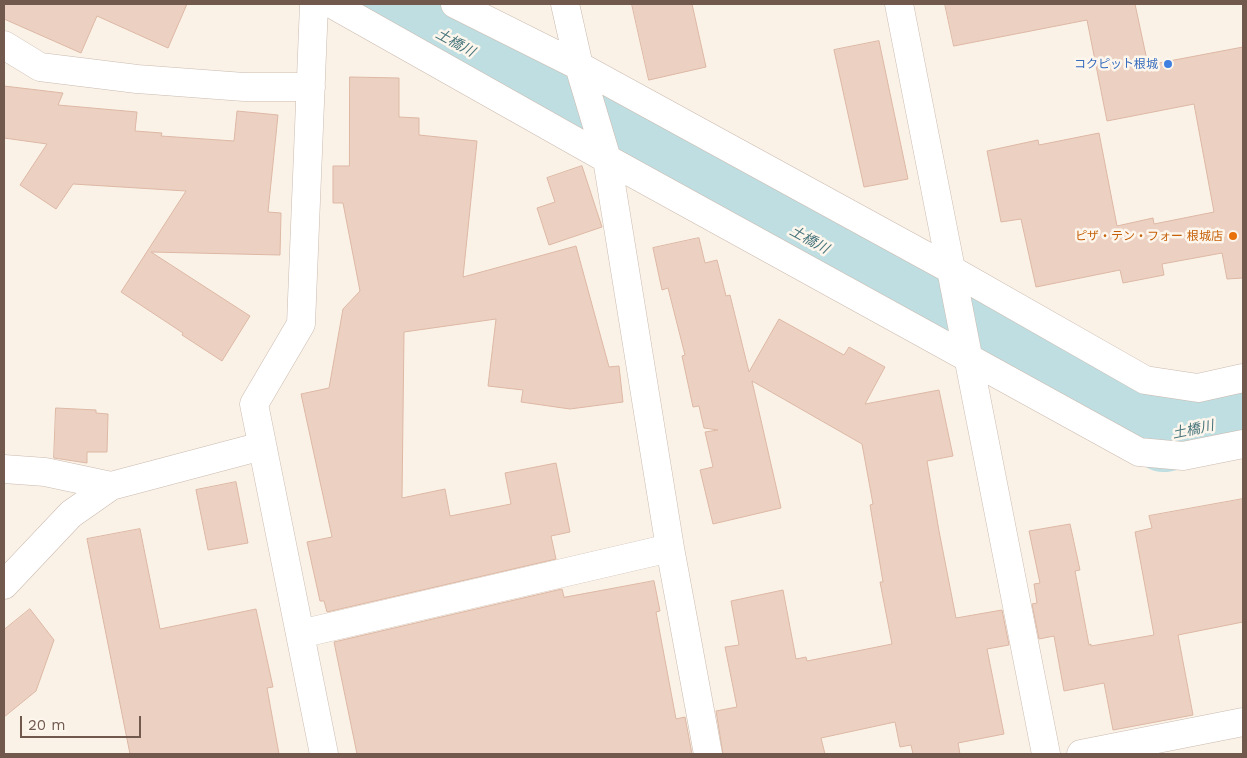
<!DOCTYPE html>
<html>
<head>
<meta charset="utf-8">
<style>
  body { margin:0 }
  #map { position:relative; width:1247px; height:758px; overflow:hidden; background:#faf2e7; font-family:"Work Sans",sans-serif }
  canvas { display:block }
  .frame { position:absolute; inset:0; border:5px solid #71594e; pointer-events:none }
  .scale { position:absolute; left:20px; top:716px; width:121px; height:22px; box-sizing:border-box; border:2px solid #71594e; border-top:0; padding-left:6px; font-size:15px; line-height:18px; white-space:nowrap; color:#71594e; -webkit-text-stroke:4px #fdf6ed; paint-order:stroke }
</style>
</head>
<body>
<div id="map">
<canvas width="1247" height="758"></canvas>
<div class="frame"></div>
<div class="scale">20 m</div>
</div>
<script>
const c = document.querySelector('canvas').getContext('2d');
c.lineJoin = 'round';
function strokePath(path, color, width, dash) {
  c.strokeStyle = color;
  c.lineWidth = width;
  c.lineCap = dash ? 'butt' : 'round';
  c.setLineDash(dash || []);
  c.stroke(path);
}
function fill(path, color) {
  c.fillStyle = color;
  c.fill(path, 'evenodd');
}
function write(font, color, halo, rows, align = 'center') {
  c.font = font + ' "Work Sans","Noto Sans JP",sans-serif';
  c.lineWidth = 5;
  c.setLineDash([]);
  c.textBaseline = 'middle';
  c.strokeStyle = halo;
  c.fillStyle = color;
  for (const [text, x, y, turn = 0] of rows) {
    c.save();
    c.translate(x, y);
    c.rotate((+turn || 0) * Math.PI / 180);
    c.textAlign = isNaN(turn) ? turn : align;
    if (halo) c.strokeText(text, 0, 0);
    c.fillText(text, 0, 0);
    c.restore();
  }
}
const river = new Path2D(`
  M 384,4 L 874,276 L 1092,391 L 1164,436 L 1243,419`);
const building = new Path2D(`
  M 4,4 L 187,4 L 168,48 L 97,16 L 81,53 L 4,19 Z
  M 632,4 L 692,4 L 706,67 L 649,80 Z
  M 945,4 L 1135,4 L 1148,65 L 1243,47 L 1243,278 L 1227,279 L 1222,253 L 1162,264 L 1164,275 L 1123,283 L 1120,270 L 1036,287 L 1021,219 L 1001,222 L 987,151 L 1038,140 L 1039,145 L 1099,133 L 1117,226 L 1153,218 L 1154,224 L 1214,212 L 1194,104 L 1107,121 L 1087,20 L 954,46 Z
  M 879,41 L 908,179 L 864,187 L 834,50 Z
  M 350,77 L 399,78 L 399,117 L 419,118 L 419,135 L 477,141 L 463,277 L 576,246 L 609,367 L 619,366 L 623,402 L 570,409 L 521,402 L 523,390 L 488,386 L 496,319 L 404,332 L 402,498 L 445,489 L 450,516 L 511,504 L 505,473 L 556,463 L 570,532 L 551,536 L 556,559 L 327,612 L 324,601 L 320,601 L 307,542 L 332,537 L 301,394 L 329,388 L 343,309 L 360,291 L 343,203 L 333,203 L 333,166 L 349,166 Z
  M 4,86 L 63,93 L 58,105 L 137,112 L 135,131 L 162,133 L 161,136 L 234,141 L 237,111 L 278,115 L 268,212 L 281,213 L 280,255 L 151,252 L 250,316 L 222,361 L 182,335 L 183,333 L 121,292 L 186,191 L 73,184 L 56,209 L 20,185 L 47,144 L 4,138 Z
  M 582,166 L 602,227 L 549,245 L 537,208 L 555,202 L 547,178 Z
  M 699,238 L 705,263 L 717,260 L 726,296 L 730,295 L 749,372 L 779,319 L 844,355 L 849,347 L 885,367 L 865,404 L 939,390 L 953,456 L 927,461 L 939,531 L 956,618 L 1002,610 L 1009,645 L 987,649 L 1004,734 L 958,743 L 960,754 L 913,754 L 911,745 L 900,747 L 895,722 L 821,738 L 825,754 L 723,754 L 716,711 L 737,707 L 725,647 L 739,645 L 731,601 L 783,590 L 796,659 L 806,657 L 807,661 L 892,644 L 880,582 L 883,582 L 870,505 L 873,504 L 862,444 L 752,381 L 781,508 L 713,524 L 700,470 L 713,467 L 705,432 L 718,430 L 704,428 L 699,406 L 693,407 L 682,356 L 685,355 L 668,288 L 662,290 L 653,248 Z
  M 56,408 L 96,410 L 96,413 L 108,414 L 107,452 L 87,452 L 87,463 L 54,458 Z
  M 236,482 L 248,543 L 208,550 L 196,490 Z
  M 1243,499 L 1243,622 L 1178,635 L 1193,715 L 1113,730 L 1104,683 L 1064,691 L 1054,636 L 1039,639 L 1032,604 L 1037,603 L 1034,584 L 1040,583 L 1029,531 L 1070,524 L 1080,570 L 1075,571 L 1089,645 L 1091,644 L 1091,646 L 1154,635 L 1135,532 L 1152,528 L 1149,516 Z
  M 140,529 L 160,629 L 256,609 L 273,687 L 267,688 L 279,754 L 130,754 L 87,539 Z
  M 654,581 L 660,611 L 656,612 L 676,719 L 685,717 L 692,754 L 357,754 L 334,642 L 562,589 L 564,597 Z
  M 30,609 L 54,640 L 36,691 L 4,717 L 4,630 Z`);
const minor = new Path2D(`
  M 314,4 L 301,324 L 254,404 L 324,754
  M 332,4 L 607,159 L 1139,452 L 1183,456 L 1243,444
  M 455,4 L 579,66 L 950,269 L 1145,380 L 1198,388 L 1243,378
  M 565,4 L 579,66 L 607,159 L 670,548 L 708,754
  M 899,4 L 1046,754
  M 4,45 L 40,67 L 137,79 L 244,87 L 311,87
  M 4,469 L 45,472 L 111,486
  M 4,585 L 71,514 L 111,486 L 262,446
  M 300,634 L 670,548
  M 1081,754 L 1243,722`);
const markers = [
  [1168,64,5,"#3f7fe0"],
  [1233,236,5,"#e8710a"]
];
const shopNames = [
  ["コクピット根城",1158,64]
];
const foodNames = [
  ["ピザ・テン・フォー 根城店",1223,236]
];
const waterNames = [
  ["土橋川",455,43,29],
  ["土橋川",809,240,29],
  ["土橋川",1193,430,-12]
];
strokePath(river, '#bedee1', 72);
fill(building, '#ecd1c2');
strokePath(building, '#ddb7a4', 1);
strokePath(minor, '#cbbaaf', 29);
strokePath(minor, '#fff', 28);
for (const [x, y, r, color] of markers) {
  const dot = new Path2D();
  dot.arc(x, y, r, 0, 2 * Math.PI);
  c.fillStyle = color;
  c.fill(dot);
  strokePath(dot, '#fdf6ed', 2);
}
write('12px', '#366cbe', '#fdf6ed', shopNames, 'right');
write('12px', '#c56008', '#fdf6ed', foodNames, 'right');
write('italic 14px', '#47757b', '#fdf6ed', waterNames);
</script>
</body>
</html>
